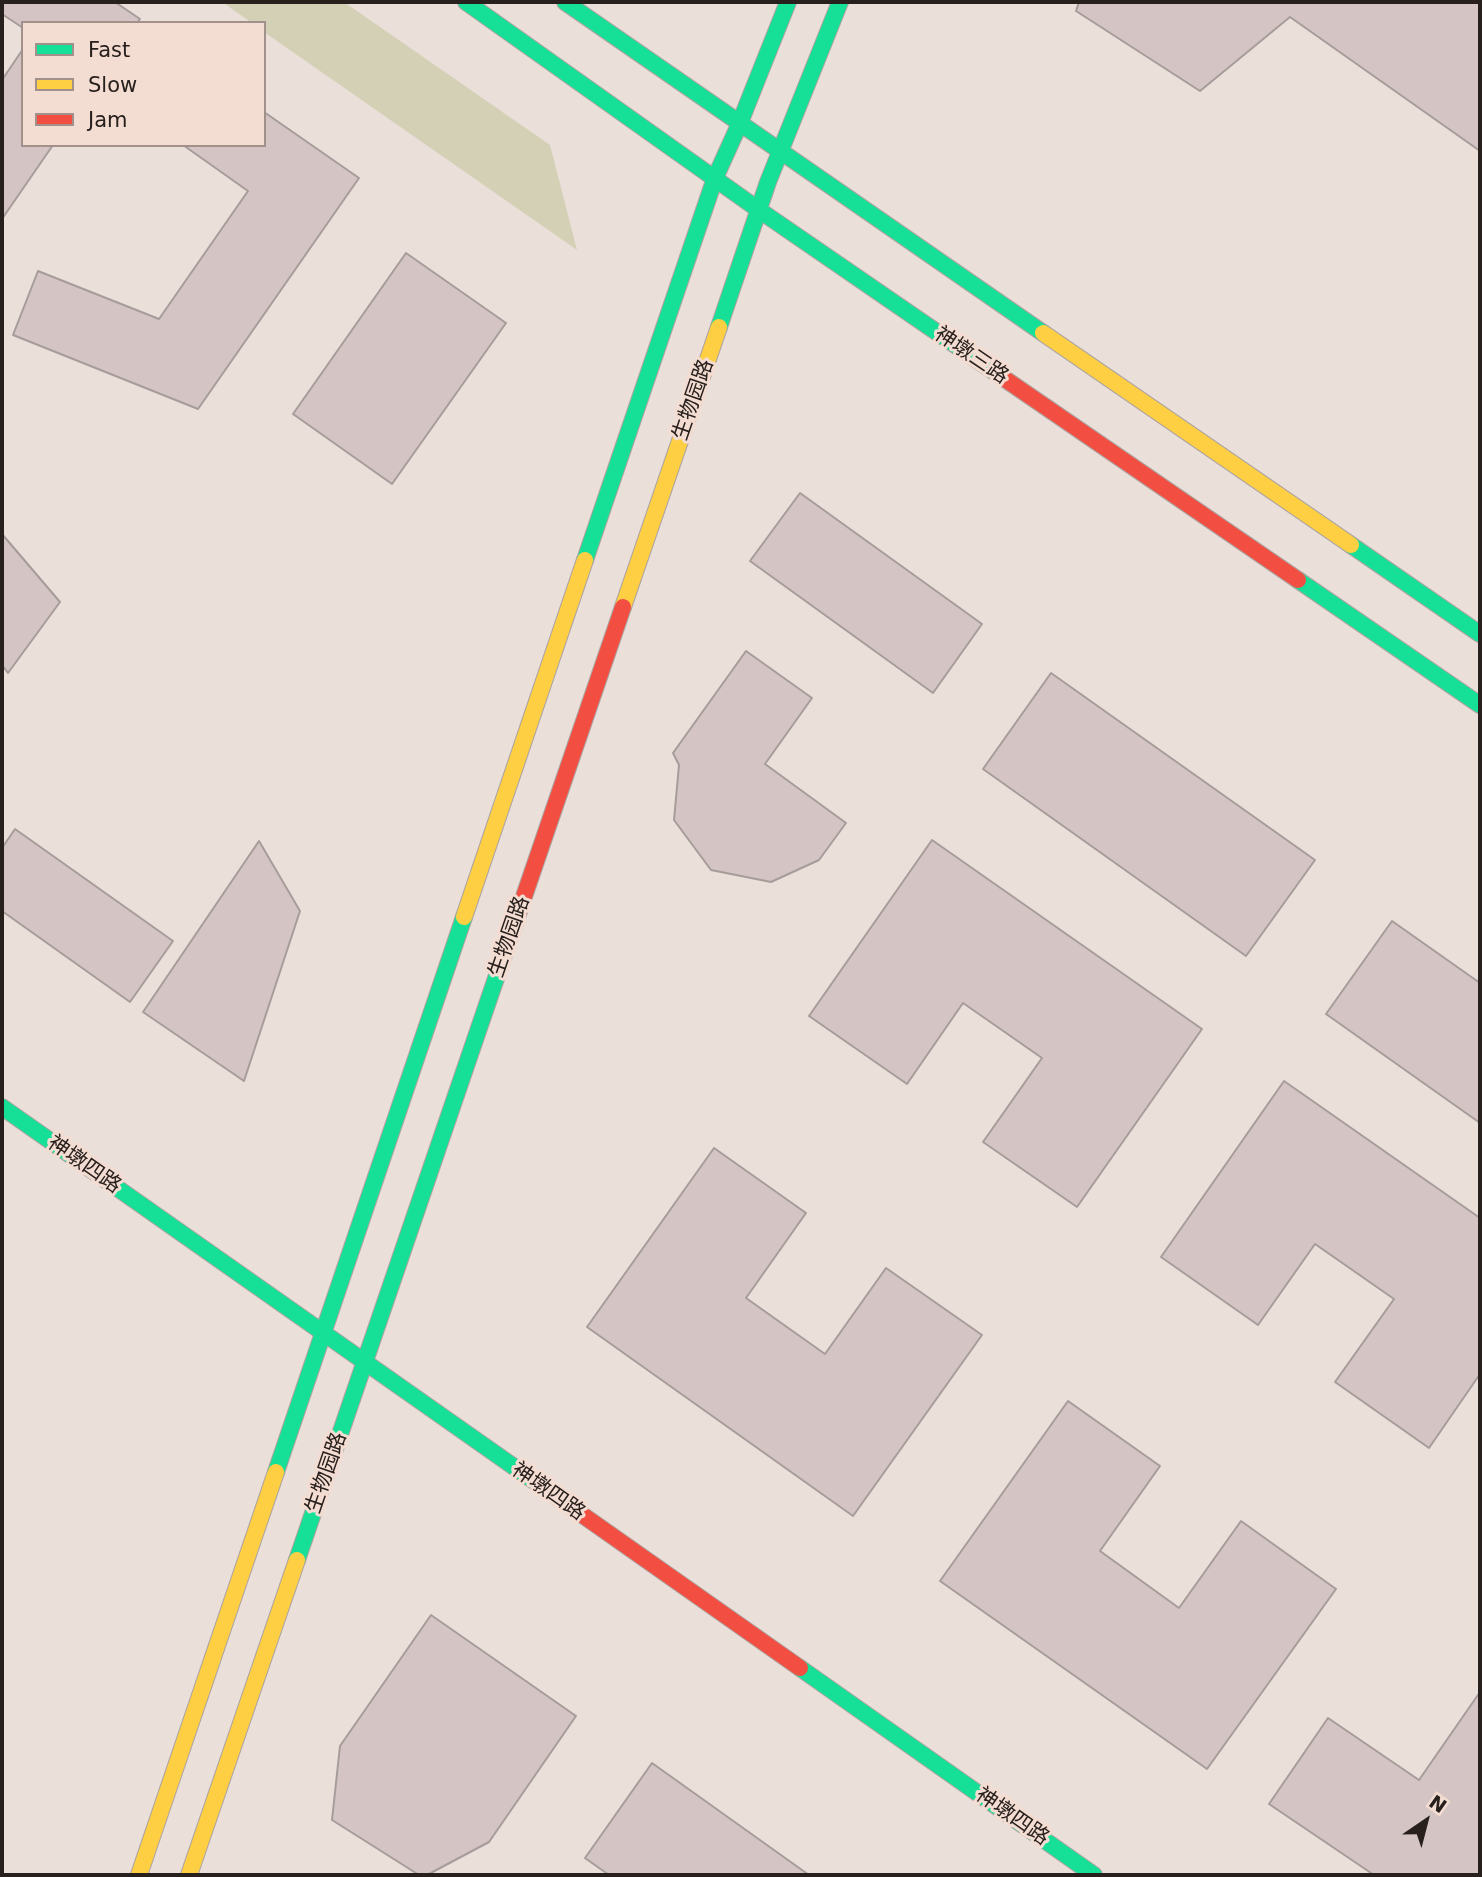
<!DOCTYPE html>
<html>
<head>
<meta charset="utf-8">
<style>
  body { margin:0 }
  #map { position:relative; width:1482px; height:1877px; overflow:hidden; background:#ebdfda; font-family:"DejaVu Sans",sans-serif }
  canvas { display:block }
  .frame { position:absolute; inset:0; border:4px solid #28201d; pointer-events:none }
  .legend { position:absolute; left:21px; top:21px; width:245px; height:126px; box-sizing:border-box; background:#f3dcd2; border:2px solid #a2918a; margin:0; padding:9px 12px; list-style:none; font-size:21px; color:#28201d }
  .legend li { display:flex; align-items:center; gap:14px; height:35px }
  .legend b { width:35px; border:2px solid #a2918a }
  .north { position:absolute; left:1391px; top:1786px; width:70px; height:70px; -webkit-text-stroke:5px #f3dcd2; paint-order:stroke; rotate:35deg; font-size:19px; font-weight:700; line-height:28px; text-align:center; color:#28201d }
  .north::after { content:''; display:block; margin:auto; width:24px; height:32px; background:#28201d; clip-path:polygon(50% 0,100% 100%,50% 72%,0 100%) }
</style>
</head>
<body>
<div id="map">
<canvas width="1482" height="1877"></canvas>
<div class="frame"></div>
<ul class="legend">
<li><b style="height:9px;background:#16e098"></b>Fast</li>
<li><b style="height:9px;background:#ffcf43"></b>Slow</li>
<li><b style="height:9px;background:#f24e42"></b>Jam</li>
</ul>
<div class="north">N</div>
</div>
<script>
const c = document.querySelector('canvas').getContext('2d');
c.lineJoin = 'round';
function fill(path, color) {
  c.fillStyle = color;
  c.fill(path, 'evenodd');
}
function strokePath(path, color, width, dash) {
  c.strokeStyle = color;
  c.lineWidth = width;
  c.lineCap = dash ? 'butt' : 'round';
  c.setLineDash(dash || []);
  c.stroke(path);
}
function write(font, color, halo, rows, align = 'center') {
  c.font = font + ' "DejaVu Sans","Noto Sans SC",sans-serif';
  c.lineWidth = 6;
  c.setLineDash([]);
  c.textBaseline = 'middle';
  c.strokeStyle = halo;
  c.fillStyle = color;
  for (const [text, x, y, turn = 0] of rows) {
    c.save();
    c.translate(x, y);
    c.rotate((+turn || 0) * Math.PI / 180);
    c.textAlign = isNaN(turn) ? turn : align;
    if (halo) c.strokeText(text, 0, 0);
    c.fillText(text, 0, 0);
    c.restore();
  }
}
const green = new Path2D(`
  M 222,2 L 344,2 L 550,145 L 577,250 L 264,32 L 264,23 L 252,23 Z`);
const building = new Path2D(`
  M 2,2 L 115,2 L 140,19 L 137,23 L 23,23 L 23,28 L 2,14 Z
  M 1079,2 L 1480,2 L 1480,151 L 1290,17 L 1200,91 L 1076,11 Z
  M 23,49 L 23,145 L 53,145 L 2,219 L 2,80 Z
  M 264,112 L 359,178 L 198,409 L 13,335 L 38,271 L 159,319 L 248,191 L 183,145 L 264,145 Z
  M 406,253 L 506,323 L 392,484 L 293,414 Z
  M 800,493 L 982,624 L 933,693 L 750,561 Z
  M 2,534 L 60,602 L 8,673 L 2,665 Z
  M 746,651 L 812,698 L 765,764 L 846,823 L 819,860 L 771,882 L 711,870 L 674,820 L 679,765 L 673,753 Z
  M 1051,673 L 1315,860 L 1246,956 L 983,769 Z
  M 15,829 L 173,941 L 130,1002 L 2,911 L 2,848 Z
  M 932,840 L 1202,1029 L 1077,1207 L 983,1142 L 1042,1058 L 963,1003 L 907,1084 L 809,1016 Z
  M 259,841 L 300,911 L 244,1081 L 143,1012 Z
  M 1392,921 L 1480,983 L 1480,1123 L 1326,1014 Z
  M 1284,1081 L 1480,1218 L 1480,1374 L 1429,1448 L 1335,1382 L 1394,1299 L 1315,1244 L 1258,1325 L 1161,1257 Z
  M 714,1148 L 806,1213 L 746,1298 L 825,1354 L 886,1268 L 982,1335 L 853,1516 L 587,1327 Z
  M 1068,1401 L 1160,1466 L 1100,1551 L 1179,1608 L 1241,1521 L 1336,1589 L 1207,1769 L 940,1581 Z
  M 431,1615 L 576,1716 L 489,1842 L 427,1875 L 419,1875 L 332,1820 L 340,1746 Z
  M 1480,1692 L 1480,1875 L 1374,1875 L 1269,1804 L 1328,1718 L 1419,1780 Z
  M 652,1763 L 809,1875 L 609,1875 L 585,1858 Z`);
const fast = new Path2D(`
  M 466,2 L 759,210 L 1002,377
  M 565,2 L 1043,333
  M 719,327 L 768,182 L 840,2
  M 1351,545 L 1480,634
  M 585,560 L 715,178 L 739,125 L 788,2
  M 1298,580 L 1480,705
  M 2,1107 L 564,1502
  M 276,1472 L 464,917
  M 297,1560 L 505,952
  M 800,1668 L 1094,1875`);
const slow = new Path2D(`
  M 1043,333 L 1351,545
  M 623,607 L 719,327
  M 464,917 L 585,560
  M 139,1875 L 276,1472
  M 189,1875 L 297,1560`);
const jam = new Path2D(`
  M 1002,377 L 1298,580
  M 505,952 L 623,607
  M 564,1502 L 800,1668`);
const streetNames = [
  ["神墩三路",971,356,34],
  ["生物园路",694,400,-71],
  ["生物园路",510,937,-71],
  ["神墩四路",84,1165,35],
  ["生物园路",327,1473,-71],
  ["神墩四路",548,1492,35],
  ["神墩四路",1012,1817,35]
];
fill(green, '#d4d0b6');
fill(building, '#d4c5c4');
strokePath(building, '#a69c9a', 2);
strokePath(fast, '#ada4a0', 18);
strokePath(slow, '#ada4a0', 18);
strokePath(jam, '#ada4a0', 18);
strokePath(fast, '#16e098', 16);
strokePath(slow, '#ffcf43', 16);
strokePath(jam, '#f24e42', 16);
write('21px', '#28201d', '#f3dcd2', streetNames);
</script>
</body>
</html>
